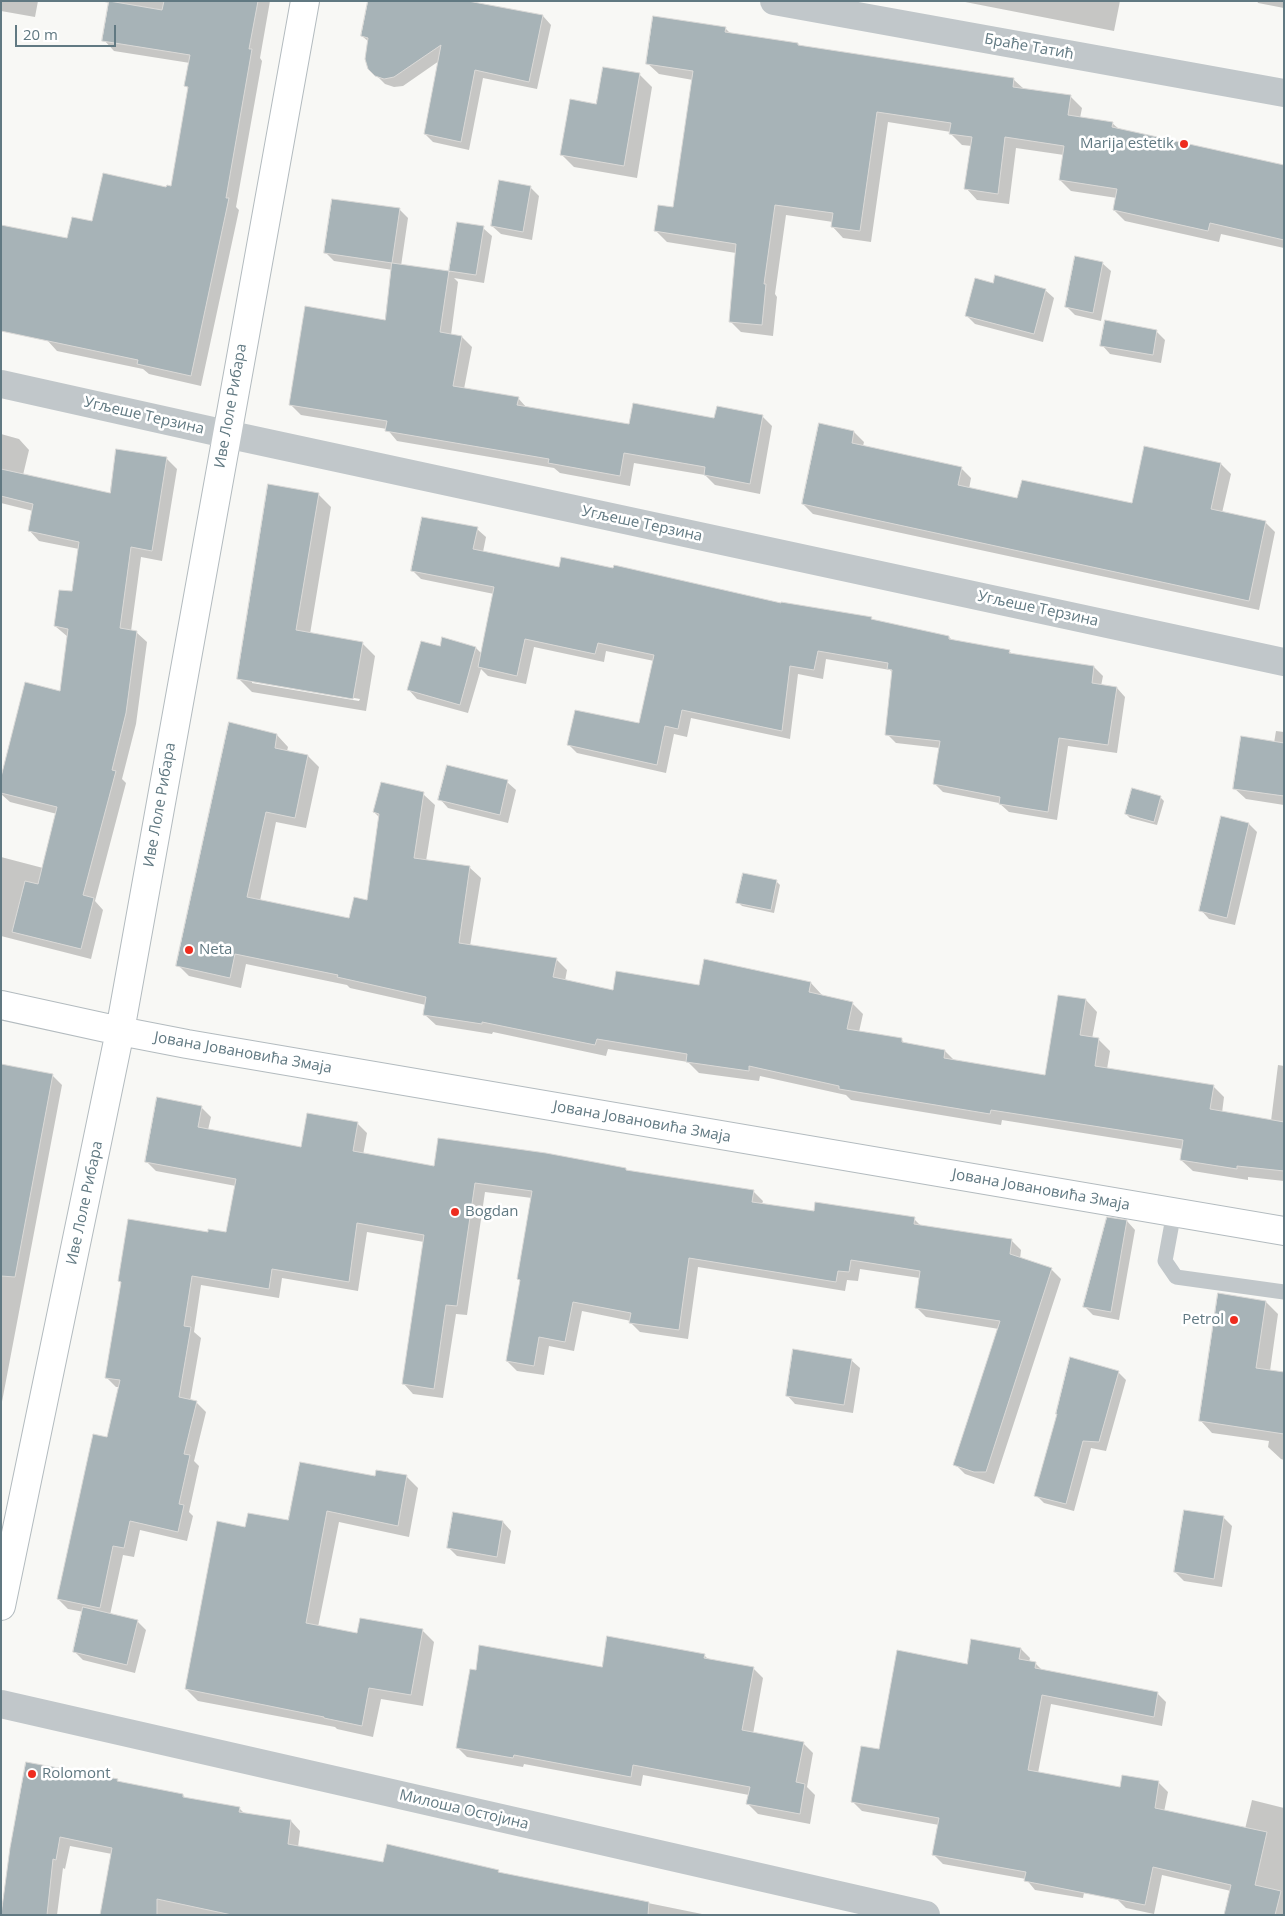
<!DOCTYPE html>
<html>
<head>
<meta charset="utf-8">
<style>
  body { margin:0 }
  #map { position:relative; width:1285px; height:1916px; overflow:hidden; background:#f8f8f5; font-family:"Open Sans",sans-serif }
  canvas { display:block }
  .frame { position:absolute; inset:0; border:2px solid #617982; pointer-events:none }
  .scale { position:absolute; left:15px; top:25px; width:101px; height:22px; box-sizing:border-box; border:2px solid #617982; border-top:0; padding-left:6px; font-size:15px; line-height:18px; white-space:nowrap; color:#617982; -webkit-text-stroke:4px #fff; paint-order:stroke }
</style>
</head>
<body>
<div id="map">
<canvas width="1285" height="1916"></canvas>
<div class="frame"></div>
<div class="scale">20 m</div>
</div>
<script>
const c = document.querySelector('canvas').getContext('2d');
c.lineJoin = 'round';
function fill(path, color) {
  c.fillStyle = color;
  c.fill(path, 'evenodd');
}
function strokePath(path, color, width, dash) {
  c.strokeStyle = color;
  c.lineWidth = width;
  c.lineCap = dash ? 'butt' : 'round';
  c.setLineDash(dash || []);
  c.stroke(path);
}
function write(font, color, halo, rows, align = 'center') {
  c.font = font + ' "Open Sans",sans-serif';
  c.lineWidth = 5;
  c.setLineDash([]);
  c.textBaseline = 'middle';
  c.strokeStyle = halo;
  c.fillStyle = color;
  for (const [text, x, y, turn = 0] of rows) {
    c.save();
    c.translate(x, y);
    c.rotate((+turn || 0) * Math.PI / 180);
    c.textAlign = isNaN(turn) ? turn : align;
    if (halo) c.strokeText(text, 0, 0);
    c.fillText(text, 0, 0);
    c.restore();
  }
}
const shadow = new Path2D(`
  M 1,1 L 38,1 L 35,17 L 1,11 Z
  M 99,1 L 270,1 L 260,58 L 262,61 L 236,207 L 239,210 L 201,386 L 149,374 L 143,369 L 57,351 L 47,340 L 68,240 L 93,223 L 172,187 L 189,89 L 186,86 L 190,63 L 114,51 L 104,40 L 110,3 Z
  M 960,1 L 1120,1 L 1114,31 Z
  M 1257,1 L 1284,1 L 1284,8 L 1258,3 Z
  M 543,16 L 551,25 L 537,89 L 483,78 L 469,150 L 433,142 L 425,134 L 439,61 L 403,86 L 394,87 L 385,84 L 369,68 L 369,42 L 362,36 Z
  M 725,28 L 731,34 L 798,44 L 801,47 L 1013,79 L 1025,90 L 1071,97 L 1082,108 L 1080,118 L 1112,123 L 1119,129 L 1284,166 L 1284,248 L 1221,234 L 1219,242 L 1125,221 L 1114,210 L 1117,198 L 1071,191 L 1060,180 L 1064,155 L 1016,148 L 1009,204 L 977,200 L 966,188 L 972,146 L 962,145 L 951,134 L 951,132 L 888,122 L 871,242 L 843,238 L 832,226 L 833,222 L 786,215 L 775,294 L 777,297 L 773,336 L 741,332 L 730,321 L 736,253 L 667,242 L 656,231 L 674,208 L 693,80 L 659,74 L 647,63 Z
  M 639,74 L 652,87 L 637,178 L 574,167 L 561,154 L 598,106 Z
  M 530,187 L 539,196 L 532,240 L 501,234 L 492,226 Z
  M 400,210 L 408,218 L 401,266 L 450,272 L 458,223 L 483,228 L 492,236 L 484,283 L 454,278 L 458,282 L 451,335 L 462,337 L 472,347 L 464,389 L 518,398 L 527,408 L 630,426 L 762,416 L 772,426 L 760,494 L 715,485 L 705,475 L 634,463 L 630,486 L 560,473 L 554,468 L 397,441 L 387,429 L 301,415 L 291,405 L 386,321 L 393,270 L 334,261 L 326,253 Z
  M 1102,263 L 1111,271 L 1101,321 L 1075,315 L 1067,307 Z
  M 994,284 L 1045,290 L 1054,298 L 1043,342 L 975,324 L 967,316 Z
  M 1156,331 L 1165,340 L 1161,363 L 1110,354 L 1102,345 Z
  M 854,432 L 864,442 L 863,446 L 961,468 L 971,478 L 969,489 L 1018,499 L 1133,505 L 1221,464 L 1231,474 L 1222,513 L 1265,522 L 1275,532 L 1259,610 L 813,514 L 803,504 Z
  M 1,434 L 19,439 L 29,450 L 23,475 L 111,495 L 166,458 L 177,469 L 162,561 L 141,557 L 131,631 L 136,632 L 147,642 L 136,724 L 122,779 L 126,783 L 95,901 L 103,910 L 91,959 L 1,936 L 1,857 L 43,868 L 57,814 L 10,802 L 1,794 L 1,782 L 61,692 L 68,637 L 55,626 L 73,592 L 79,549 L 39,541 L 29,530 L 33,511 L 1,503 Z
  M 318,494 L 331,507 L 310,634 L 362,643 L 375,656 L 366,711 L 252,692 L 239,679 ZM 252,681 L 360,699 L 359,701 L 252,683 Z
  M 477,529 L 486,537 L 483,552 L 560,569 L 871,618 L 874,621 L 949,637 L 953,641 L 1009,651 L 1013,655 L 1094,667 L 1103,676 L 1101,686 L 1117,688 L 1125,697 L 1117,753 L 1068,746 L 1057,820 L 1009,812 L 999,803 L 943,792 L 934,783 L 940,748 L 896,743 L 887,734 L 893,673 L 890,670 L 826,659 L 823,679 L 798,674 L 790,739 L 691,718 L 687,737 L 674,734 L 666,773 L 577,753 L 568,744 L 640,725 L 654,661 L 606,651 L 604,662 L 534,647 L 526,684 L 488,676 L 481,669 L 468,713 L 417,699 L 409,690 L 441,648 L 443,639 L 476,648 L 482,654 L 494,594 L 421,579 L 413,571 Z
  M 1276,731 L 1284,732 L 1284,805 L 1246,799 L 1234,788 L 1274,743 Z
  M 277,735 L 288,747 L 287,751 L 308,756 L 319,767 L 306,828 L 276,822 L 260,901 L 350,920 L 368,902 L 380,818 L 374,812 L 423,794 L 435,805 L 426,861 L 469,867 L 481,878 L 470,946 L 556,959 L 567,970 L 565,981 L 614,991 L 700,986 L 811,983 L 822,995 L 821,996 L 852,1003 L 863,1014 L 859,1032 L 901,1039 L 906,1045 L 945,1051 L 955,1061 L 1046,1076 L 1086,1000 L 1097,1012 L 1092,1039 L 1099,1040 L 1110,1051 L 1107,1069 L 1213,1086 L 1224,1097 L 1222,1113 L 1271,1121 L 1278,1065 L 1284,1066 L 1284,1181 L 1248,1177 L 1248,1180 L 1193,1171 L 1181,1160 L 1183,1149 L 1002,1120 L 1001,1125 L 851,1100 L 846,1095 L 760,1076 L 759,1081 L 699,1073 L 688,1062 L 608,1049 L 606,1056 L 493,1032 L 492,1034 L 436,1025 L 424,1014 L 426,1005 L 350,988 L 347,985 L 246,964 L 241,988 L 189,976 L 178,965 Z
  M 507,782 L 516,790 L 508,823 L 448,808 L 440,799 Z
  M 1160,797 L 1164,801 L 1157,825 L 1130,818 L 1126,814 Z
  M 1222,818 L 1249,824 L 1257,832 L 1235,925 L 1209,919 L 1201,910 Z
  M 776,881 L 780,885 L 774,913 L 742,906 L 738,902 Z
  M 1,1066 L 52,1075 L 62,1085 L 1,1407 Z
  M 201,1107 L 211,1117 L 208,1130 L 302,1148 L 357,1123 L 367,1133 L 363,1155 L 435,1167 L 628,1172 L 753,1191 L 763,1201 L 762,1204 L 815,1212 L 914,1219 L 922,1227 L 1011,1240 L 1021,1250 L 1020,1259 L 1051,1269 L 1061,1279 L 994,1484 L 965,1474 L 955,1464 L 999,1329 L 926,1317 L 916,1307 L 920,1278 L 860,1269 L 858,1281 L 847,1280 L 845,1291 L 698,1267 L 688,1339 L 640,1332 L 631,1323 L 631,1321 L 582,1311 L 574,1351 L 549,1346 L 544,1375 L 517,1371 L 507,1361 L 521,1281 L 519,1279 L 532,1198 L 485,1192 L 467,1315 L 456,1314 L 443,1398 L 413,1394 L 404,1384 L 424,1242 L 367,1232 L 358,1291 L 282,1278 L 279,1298 L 201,1285 L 194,1332 L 201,1338 L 190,1401 L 196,1402 L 206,1412 L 194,1461 L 199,1466 L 189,1512 L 193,1516 L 187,1541 L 140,1530 L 134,1557 L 123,1555 L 110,1615 L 137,1621 L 146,1630 L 135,1673 L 83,1660 L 74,1651 L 84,1612 L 68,1609 L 58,1599 L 108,1438 L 120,1387 L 116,1387 L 106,1377 L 122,1283 L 120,1281 L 209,1233 L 227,1233 L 236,1186 L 156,1171 L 146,1161 Z
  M 1127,1221 L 1135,1230 L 1119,1320 L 1093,1315 L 1085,1307 Z
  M 1266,1302 L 1278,1314 L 1270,1371 L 1284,1373 L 1284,1460 L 1281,1459 L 1268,1447 L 1269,1441 L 1212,1433 L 1200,1420 Z
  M 851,1360 L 860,1368 L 853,1413 L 795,1404 L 787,1395 Z
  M 1118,1372 L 1126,1380 L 1106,1451 L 1091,1448 L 1074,1511 L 1044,1503 L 1036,1495 Z
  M 407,1477 L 418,1488 L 409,1537 L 339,1522 L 318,1627 L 358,1634 L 422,1630 L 434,1642 L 423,1706 L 381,1699 L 373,1737 L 337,1729 L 335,1727 L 198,1701 L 186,1689 L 246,1528 L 289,1522 L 376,1478 Z
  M 1223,1517 L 1232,1526 L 1222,1587 L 1184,1581 L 1175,1572 Z
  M 503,1522 L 511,1531 L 505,1564 L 457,1556 L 448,1547 Z
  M 972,1640 L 1021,1649 L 1030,1658 L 1029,1662 L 1036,1664 L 1043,1671 L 1157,1693 L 1166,1702 L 1162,1726 L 1051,1704 L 1038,1773 L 1121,1789 L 1158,1782 L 1168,1792 L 1164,1812 L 1245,1829 L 1252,1800 L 1284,1808 L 1284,1915 L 1226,1915 L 1231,1891 L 1162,1875 L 1154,1914 L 1126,1908 L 1116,1898 L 1090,1863 L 1083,1898 L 1035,1890 L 1026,1879 L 943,1864 L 934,1855 L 939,1825 L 862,1811 L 853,1802 L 880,1751 L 968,1665 Z
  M 704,1655 L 709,1660 L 753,1668 L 763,1678 L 753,1734 L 803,1743 L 813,1753 L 807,1787 L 815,1795 L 810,1824 L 758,1814 L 748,1804 L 749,1795 L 643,1775 L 641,1786 L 524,1764 L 523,1767 L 467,1757 L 457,1747 L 603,1668 Z
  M 117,1780 L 120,1783 L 183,1795 L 186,1799 L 239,1808 L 245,1814 L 291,1821 L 300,1831 L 298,1847 L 384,1863 L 498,1871 L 500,1873 L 707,1915 L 101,1915 L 112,1854 L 70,1846 L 65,1869 L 63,1868 L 57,1915 L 2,1915 L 11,1848 Z`);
const building = new Path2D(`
  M 109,1 L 162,10 L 164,1 L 258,1 L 249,49 L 252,49 L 226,198 L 229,198 L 191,376 L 137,364 L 138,360 L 1,331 L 1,225 L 67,238 L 72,217 L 92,221 L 103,173 L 166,187 L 167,185 L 171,186 L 188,87 L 184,86 L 190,55 L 102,41 Z
  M 368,1 L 468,1 L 543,15 L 529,82 L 475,70 L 461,142 L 424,134 L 441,45 L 394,77 L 384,79 L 375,76 L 368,69 L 365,59 L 368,38 L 361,36 Z
  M 653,16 L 726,27 L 725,32 L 798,43 L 798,45 L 1014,78 L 1013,87 L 1071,95 L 1068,115 L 1113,122 L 1112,127 L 1284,165 L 1284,240 L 1210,223 L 1208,231 L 1113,210 L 1117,189 L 1059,180 L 1064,146 L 1005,137 L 998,194 L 964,189 L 972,137 L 949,134 L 951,123 L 877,112 L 860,231 L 831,227 L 833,213 L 775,205 L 764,284 L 766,284 L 762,325 L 729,322 L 736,244 L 654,231 L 658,205 L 673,207 L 693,71 L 646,64 Z
  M 603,67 L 640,73 L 624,166 L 560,155 L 570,99 L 596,104 Z
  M 499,180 L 531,186 L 523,232 L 491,226 Z
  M 332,199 L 400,208 L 392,263 L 324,253 Z
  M 457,222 L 484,226 L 476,275 L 449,271 Z
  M 1075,256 L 1103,262 L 1093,313 L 1065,307 Z
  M 392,263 L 449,271 L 440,332 L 462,336 L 453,386 L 519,397 L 517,405 L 629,424 L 633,403 L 714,418 L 717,406 L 763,415 L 750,484 L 704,475 L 705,467 L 624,453 L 620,476 L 548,463 L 549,459 L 385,431 L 387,421 L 289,405 L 305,306 L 385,320 Z
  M 995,275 L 1046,289 L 1034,334 L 965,316 L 975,278 L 993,283 Z
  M 1105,320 L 1157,330 L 1153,355 L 1100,346 Z
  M 819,423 L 854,431 L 852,443 L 962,467 L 958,485 L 1017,498 L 1022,480 L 1132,503 L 1144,446 L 1221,463 L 1211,509 L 1266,521 L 1249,601 L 802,504 Z
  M 116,449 L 167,457 L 152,551 L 131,547 L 120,628 L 137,631 L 126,713 L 112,770 L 116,771 L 83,895 L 94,898 L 81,949 L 12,932 L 25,881 L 38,884 L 57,807 L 1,793 L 1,777 L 25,682 L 60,691 L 68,629 L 54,626 L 59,590 L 72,591 L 79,542 L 28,531 L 33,504 L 1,496 L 1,469 L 110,493 Z
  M 268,484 L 319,493 L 296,630 L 363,642 L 353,699 L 237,679 Z
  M 422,517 L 478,527 L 473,549 L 559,567 L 561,557 L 613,568 L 614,565 L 781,603 L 781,602 L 872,617 L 871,619 L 949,636 L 949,639 L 1010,650 L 1009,653 L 1094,666 L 1092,683 L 1117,687 L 1108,745 L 1059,738 L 1048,812 L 999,804 L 1000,797 L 933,784 L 940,741 L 885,735 L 892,670 L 887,669 L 888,663 L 818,651 L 814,670 L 790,666 L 782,731 L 682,710 L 678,729 L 665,726 L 657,765 L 567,745 L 575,710 L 639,723 L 654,655 L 598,643 L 595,654 L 525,639 L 517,676 L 478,667 L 494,587 L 411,571 Z
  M 442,637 L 476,647 L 460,705 L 407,690 L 421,641 L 440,646 Z
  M 229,722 L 277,734 L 275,748 L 308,755 L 295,818 L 266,812 L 247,897 L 349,918 L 354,897 L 367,900 L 379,814 L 373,812 L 381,782 L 424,792 L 414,858 L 470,866 L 459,943 L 557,958 L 553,977 L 613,990 L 616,971 L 699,985 L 704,959 L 811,982 L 809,992 L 853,1002 L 847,1029 L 902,1038 L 902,1042 L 945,1050 L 944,1058 L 1045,1075 L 1058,995 L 1086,999 L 1080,1035 L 1099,1038 L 1095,1066 L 1214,1085 L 1210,1109 L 1284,1122 L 1284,1171 L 1237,1166 L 1237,1169 L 1180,1160 L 1183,1140 L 991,1110 L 990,1114 L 839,1089 L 839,1086 L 749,1066 L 749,1071 L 686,1062 L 687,1054 L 597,1039 L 595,1045 L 482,1022 L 482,1024 L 423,1015 L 426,997 L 337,977 L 338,975 L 235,954 L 230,978 L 176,966 Z
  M 1241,736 L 1284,743 L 1284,796 L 1233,789 Z
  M 447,765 L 508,780 L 500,815 L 438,800 Z
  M 1132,788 L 1161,796 L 1154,822 L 1125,814 Z
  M 1221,816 L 1249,823 L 1227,918 L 1199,911 Z
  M 743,873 L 777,880 L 771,910 L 736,903 Z
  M 1,1064 L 53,1074 L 15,1277 L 1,1276 Z
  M 157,1097 L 202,1106 L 198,1127 L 301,1147 L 307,1113 L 358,1122 L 353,1151 L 434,1166 L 438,1138 L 546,1153 L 626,1168 L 626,1170 L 754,1190 L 752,1202 L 814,1211 L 815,1202 L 915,1217 L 914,1224 L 1012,1239 L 1010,1254 L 1052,1268 L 986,1472 L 974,1472 L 953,1465 L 1000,1321 L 915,1308 L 920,1271 L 851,1260 L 849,1272 L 838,1271 L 836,1282 L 689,1258 L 679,1330 L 629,1323 L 631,1313 L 573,1302 L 565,1342 L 539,1337 L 534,1366 L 506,1361 L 520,1280 L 517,1279 L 532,1191 L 475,1183 L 457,1306 L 446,1305 L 434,1389 L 402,1384 L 424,1235 L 357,1223 L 349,1282 L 272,1269 L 269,1289 L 192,1276 L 184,1326 L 191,1327 L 179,1397 L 197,1401 L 184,1454 L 190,1455 L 179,1504 L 184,1505 L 178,1532 L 130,1521 L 124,1548 L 113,1546 L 100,1608 L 57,1599 L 93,1434 L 107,1437 L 120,1380 L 105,1378 L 121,1282 L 118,1281 L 128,1219 L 208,1232 L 208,1229 L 226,1232 L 236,1179 L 145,1162 Z
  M 1107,1217 L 1127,1220 L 1111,1312 L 1083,1307 Z
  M 1218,1293 L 1266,1301 L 1256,1368 L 1284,1372 L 1284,1434 L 1199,1421 Z
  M 793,1349 L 852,1359 L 844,1405 L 786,1396 Z
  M 1070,1357 L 1119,1371 L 1099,1442 L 1083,1441 L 1066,1504 L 1034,1496 L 1057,1414 L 1056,1414 Z
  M 300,1462 L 375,1476 L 376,1470 L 407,1475 L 398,1526 L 327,1511 L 306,1623 L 357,1633 L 360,1618 L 423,1629 L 411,1695 L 369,1688 L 362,1726 L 324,1718 L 324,1717 L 185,1689 L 217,1521 L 245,1527 L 248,1513 L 288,1520 Z
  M 1184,1510 L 1224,1516 L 1214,1579 L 1174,1572 Z
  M 453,1512 L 503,1521 L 497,1557 L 447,1548 Z
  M 83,1607 L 138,1620 L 127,1665 L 73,1652 Z
  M 607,1636 L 705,1654 L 704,1658 L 754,1667 L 742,1730 L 804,1742 L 796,1782 L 805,1784 L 800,1814 L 746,1804 L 750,1787 L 633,1765 L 631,1777 L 514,1755 L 513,1758 L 456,1748 L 470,1669 L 476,1670 L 479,1645 L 602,1667 Z
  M 971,1639 L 1021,1648 L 1019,1659 L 1036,1662 L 1035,1668 L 1158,1692 L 1154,1717 L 1042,1695 L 1028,1770 L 1120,1787 L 1122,1775 L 1159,1781 L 1155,1808 L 1267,1832 L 1255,1885 L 1281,1891 L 1275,1915 L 1224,1915 L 1231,1885 L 1153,1867 L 1145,1905 L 1024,1881 L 1026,1872 L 932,1855 L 939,1818 L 851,1802 L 861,1746 L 879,1749 L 897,1650 L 967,1664 Z
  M 26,1762 L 118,1779 L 117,1781 L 183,1794 L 183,1797 L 240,1807 L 239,1812 L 291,1820 L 288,1844 L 383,1862 L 387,1844 L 499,1870 L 498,1872 L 649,1902 L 648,1915 L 232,1915 L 157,1899 L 157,1915 L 100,1915 L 112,1848 L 60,1837 L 56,1860 L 53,1859 L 47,1915 L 1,1915 L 10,1848 Z`);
const lane = new Path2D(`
  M 1174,1212 L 1165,1261 L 1176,1277 L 1284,1292`);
const street = new Path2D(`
  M 774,1 L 1284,93
  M 1,384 L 226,434 L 1284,662
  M 1,1704 L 926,1915`);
const secondary = new Path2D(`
  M 1,1005 L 120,1031 L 187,1044 L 1284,1231
  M 1,1606 L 120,1031 L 305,1`);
const markers = [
  [1184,144,5,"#ee2c1f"],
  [189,950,5,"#ee2c1f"],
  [455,1212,5,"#ee2c1f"],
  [1234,1320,5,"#ee2c1f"],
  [32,1774,5,"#ee2c1f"]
];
const streetNames = [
  ["Браће Татић",1029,47,10],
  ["Иве Лоле Рибара",231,406,-80],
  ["Угљеше Терзина",144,416,13],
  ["Угљеше Терзина",642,524,12],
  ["Угљеше Терзина",1038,609,12],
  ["Иве Лоле Рибара",160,805,-80],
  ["Јована Јовановића Змаја",243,1053,10],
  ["Јована Јовановића Змаја",642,1122,10],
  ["Јована Јовановића Змаја",1041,1190,10],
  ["Иве Лоле Рибара",85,1203,-78],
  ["Милоша Остојина",464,1810,13]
];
const poiNames = [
  ["Marija estetik",1174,144,"right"],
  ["Neta",199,950],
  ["Bogdan",465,1212],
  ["Petrol",1224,1320,"right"],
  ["Rolomont",42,1774]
];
fill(shadow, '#0003');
fill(building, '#a7b3b7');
strokePath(building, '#dad9d7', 1);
strokePath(secondary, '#b3bbbf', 30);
strokePath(lane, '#c1c7ca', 15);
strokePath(street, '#c1c7ca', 28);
strokePath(secondary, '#fff', 28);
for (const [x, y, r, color] of markers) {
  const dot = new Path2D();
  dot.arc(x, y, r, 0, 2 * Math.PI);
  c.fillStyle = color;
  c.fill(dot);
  strokePath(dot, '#fff', 2);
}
write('15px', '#617982', '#fff', streetNames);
write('15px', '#617982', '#fff', poiNames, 'left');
</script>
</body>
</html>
